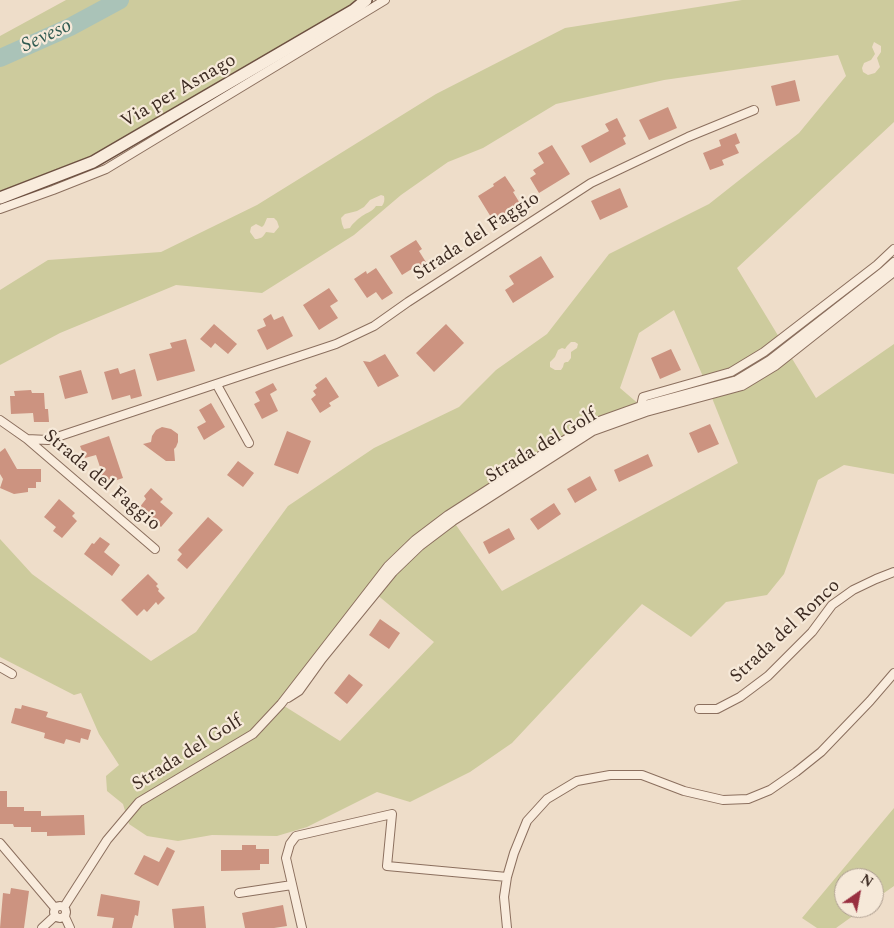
<!DOCTYPE html>
<html>
<head>
<meta charset="utf-8">
<style>
  body { margin:0 }
  #map { position:relative; width:894px; height:928px; overflow:hidden; background:#eeddc9; font-family:Spectral,serif }
  canvas { display:block }
  .north { position:absolute; left:834px; top:868px; width:50px; height:50px; box-sizing:border-box; background:#f6e9d9; border:1px solid #ac9d8f; border-radius:50%; rotate:33deg; font-size:14px; font-weight:700; line-height:20px; text-align:center; color:#3c2a21 }
  .north::after { content:''; display:block; margin:auto; width:18px; height:22px; background:#992f40; clip-path:polygon(50% 0,100% 100%,50% 72%,0 100%) }
</style>
</head>
<body>
<div id="map">
<canvas width="894" height="928"></canvas>
<div class="north">N</div>
</div>
<script>
const c = document.querySelector('canvas').getContext('2d');
c.lineJoin = 'round';
function fill(path, color) {
  c.fillStyle = color;
  c.fill(path, 'evenodd');
}
function strokePath(path, color, width, dash) {
  c.strokeStyle = color;
  c.lineWidth = width;
  c.lineCap = dash ? 'butt' : 'round';
  c.setLineDash(dash || []);
  c.stroke(path);
}
function write(font, color, halo, rows, align = 'center') {
  c.font = font + ' Spectral,serif';
  c.lineWidth = 4.5;
  c.setLineDash([]);
  c.textBaseline = 'middle';
  c.strokeStyle = halo;
  c.fillStyle = color;
  for (const [text, x, y, turn = 0] of rows) {
    c.save();
    c.translate(x, y);
    c.rotate((+turn || 0) * Math.PI / 180);
    c.textAlign = isNaN(turn) ? turn : align;
    if (halo) c.strokeText(text, 0, 0);
    c.fillText(text, 0, 0);
    c.restore();
  }
}
const green = new Path2D(`
  M 66,0 L 369,0 L 93,162 L 0,199 L 0,36 Z
  M 742,0 L 894,0 L 894,122 L 737,268 L 816,398 L 894,344 L 894,474 L 844,465 L 818,480 L 784,574 L 767,595 L 726,602 L 691,637 L 642,604 L 512,743 L 470,772 L 410,802 L 377,792 L 307,827 L 277,836 L 212,835 L 178,841 L 147,836 L 129,824 L 123,804 L 107,791 L 106,776 L 119,765 L 99,734 L 81,693 L 74,695 L 0,657 L 0,539 L 32,574 L 151,661 L 196,632 L 288,506 L 374,448 L 459,407 L 496,370 L 547,334 L 609,254 L 709,204 L 799,133 L 846,76 L 838,55 L 664,80 L 556,104 L 483,148 L 448,162 L 401,195 L 354,235 L 262,293 L 176,285 L 60,333 L 0,365 L 0,290 L 48,260 L 161,252 L 257,205 L 436,94 L 565,28 ZM 874,42 L 881,46 L 881,52 L 877,58 L 880,67 L 875,73 L 868,75 L 863,72 L 862,68 L 864,63 L 871,60 L 875,54 L 872,47 ZM 381,195 L 384,196 C 385,200 384,203 382,206 L 376,206 C 372,212 368,212 362,216 C 358,219 352,224 350,228 L 344,229 L 342,224 L 341,218 L 345,214 L 357,211 L 364,207 L 370,200 ZM 267,218 L 274,218 L 277,221 L 279,227 L 274,233 L 266,232 C 263,237 261,239 255,239 L 250,232 L 251,227 L 256,224 L 262,227 L 264,225 ZM 674,310 L 708,388 L 738,463 L 502,591 L 449,515 L 588,425 L 641,406 L 620,388 L 639,333 ZM 571,342 L 575,342 L 578,344 L 577,348 L 571,352 L 571,358 L 568,362 L 566,362 L 564,363 L 563,367 L 561,370 L 555,370 L 550,367 L 550,362 L 555,357 L 558,350 L 562,348 L 565,349 L 567,346 ZM 370,589 L 434,642 L 340,741 L 281,704 Z
  M 894,808 L 894,886 L 874,900 L 874,878 L 844,878 L 844,908 L 864,908 L 836,928 L 817,928 L 802,918 Z`);
const river = new Path2D(`
  M 0,58 L 70,27 L 120,0`);
const building = new Path2D(`
  M 795,80 L 800,101 L 776,106 L 771,86 Z
  M 668,107 L 677,128 L 649,140 L 639,120 Z
  M 617,118 L 626,136 L 623,138 L 626,144 L 590,163 L 581,146 L 609,131 L 605,124 Z
  M 736,133 L 740,143 L 735,145 L 739,153 L 722,160 L 724,165 L 710,170 L 703,153 L 721,146 L 719,140 Z
  M 552,145 L 570,174 L 539,193 L 530,178 L 536,174 L 533,170 L 544,163 L 538,153 Z
  M 505,176 L 515,191 L 513,192 L 521,205 L 494,222 L 478,196 L 494,186 L 493,184 Z
  M 620,188 L 628,207 L 600,220 L 591,201 Z
  M 416,240 L 422,249 L 419,251 L 429,267 L 419,273 L 415,267 L 402,275 L 390,256 Z
  M 541,256 L 554,277 L 513,303 L 505,290 L 514,284 L 509,276 Z
  M 376,268 L 393,293 L 382,300 L 376,292 L 367,298 L 354,279 L 366,271 L 367,274 Z
  M 329,288 L 338,301 L 330,306 L 338,318 L 319,330 L 303,305 Z
  M 271,314 L 274,320 L 283,316 L 293,336 L 267,350 L 257,330 L 266,326 L 263,319 Z
  M 214,324 L 237,344 L 228,354 L 215,343 L 211,348 L 200,339 Z
  M 446,324 L 464,343 L 434,372 L 416,353 Z
  M 186,339 L 195,371 L 157,381 L 149,354 L 172,348 L 170,343 Z
  M 671,349 L 681,370 L 660,379 L 651,358 Z
  M 385,354 L 399,376 L 378,387 L 363,361 L 370,362 Z
  M 118,368 L 120,374 L 135,369 L 142,396 L 131,399 L 130,395 L 112,400 L 104,372 Z
  M 81,370 L 88,393 L 65,399 L 59,376 Z
  M 326,377 L 339,397 L 329,403 L 331,406 L 320,413 L 311,399 L 316,395 L 313,391 L 317,388 L 315,385 Z
  M 273,383 L 277,390 L 270,394 L 278,411 L 262,419 L 254,404 L 260,401 L 255,392 Z
  M 31,390 L 32,393 L 44,393 L 45,409 L 48,409 L 49,422 L 34,422 L 33,413 L 11,414 L 10,396 L 15,396 L 14,391 Z
  M 211,403 L 225,427 L 204,440 L 197,427 L 206,422 L 199,410 Z
  M 710,424 L 719,444 L 698,453 L 689,433 Z
  M 162,427 L 171,429 L 178,434 L 178,442 L 176,447 L 174,449 L 175,461 L 166,461 L 143,444 L 151,442 L 152,436 L 156,430 Z
  M 287,431 L 311,441 L 298,474 L 274,465 Z
  M 109,436 L 123,478 L 102,485 L 98,474 L 102,473 L 96,455 L 85,458 L 80,446 Z
  M 5,448 L 17,469 L 41,469 L 41,482 L 36,482 L 36,488 L 28,488 L 28,492 L 14,494 L 0,488 L 3,479 L 0,474 L 0,452 Z
  M 648,454 L 653,466 L 619,482 L 614,470 Z
  M 238,461 L 254,473 L 243,487 L 227,475 Z
  M 590,476 L 597,490 L 575,503 L 567,489 Z
  M 151,488 L 163,499 L 160,502 L 173,513 L 161,527 L 139,508 L 146,499 L 144,496 Z
  M 59,499 L 75,513 L 72,516 L 77,521 L 62,538 L 53,531 L 56,527 L 44,517 Z
  M 554,503 L 561,514 L 538,530 L 530,519 Z
  M 208,517 L 223,530 L 187,569 L 177,560 L 182,554 L 178,550 Z
  M 509,528 L 515,539 L 489,554 L 483,542 Z
  M 100,537 L 110,544 L 104,552 L 120,565 L 112,576 L 84,554 L 92,543 L 94,544 Z
  M 148,574 L 158,584 L 156,586 L 159,589 L 158,591 L 165,598 L 158,605 L 156,602 L 147,612 L 144,609 L 137,616 L 121,600 Z
  M 380,619 L 400,633 L 389,649 L 369,635 Z
  M 349,674 L 363,685 L 347,704 L 334,693 Z
  M 22,705 L 48,712 L 46,717 L 91,730 L 88,740 L 81,738 L 80,743 L 66,739 L 64,744 L 44,738 L 45,733 L 11,723 L 15,708 L 21,709 Z
  M 0,791 L 7,791 L 7,807 L 24,807 L 24,811 L 41,811 L 41,816 L 84,815 L 85,835 L 47,836 L 47,832 L 31,832 L 31,827 L 14,827 L 13,824 L 0,824 Z
  M 242,845 L 256,845 L 256,849 L 269,849 L 269,864 L 260,864 L 260,870 L 221,871 L 221,850 L 242,850 Z
  M 167,847 L 175,851 L 158,886 L 134,874 L 144,855 L 159,862 Z
  M 11,888 L 29,891 L 24,928 L 0,928 L 3,893 L 10,894 Z
  M 101,894 L 140,901 L 138,916 L 135,915 L 132,928 L 112,928 L 114,918 L 97,916 Z
  M 283,905 L 287,926 L 274,928 L 245,928 L 242,913 Z
  M 204,906 L 206,928 L 174,928 L 172,909 Z`);
const street = new Path2D(`
  M 0,209 L 53,190 L 106,169 L 385,0
  M 217,385 L 249,443
  M 641,406 L 643,397 L 731,372 L 764,352 L 877,265 L 894,249
  M 0,420 L 27,439 L 48,440 L 336,344 L 374,326 L 408,302 L 591,183 L 688,137 L 754,110
  M 27,439 L 155,549
  M 0,667 L 12,674
  M 288,698 L 299,691 L 322,659 L 393,572 L 420,546 L 453,521 L 593,431 L 646,412 L 742,386 L 775,366 L 894,272
  M 699,709 L 717,709 L 740,697 L 768,676 L 812,632 L 832,605 L 853,590 L 876,579 L 894,572
  M 0,843 L 55,908
  M 239,893 L 292,885
  M54 912a6 6 0 1 1 12 0a6 6 0 1 1-12 0Z
  M 64,907 L 107,840 L 139,802 L 253,734 L 281,704 L 388,566 L 415,540 L 448,515 L 588,425 L 641,406 L 737,380 L 770,360 L 883,272 L 894,262
  M 65,917 L 70,928
  M 42,928 L 55,916
  M 302,928 L 286,858 L 290,844 L 296,836 L 392,814 L 387,866 L 507,877
  M 507,928 L 504,897 L 507,877 L 514,853 L 527,821 L 547,799 L 577,781 L 610,775 L 642,775 L 684,791 L 723,800 L 748,799 L 770,790 L 796,772 L 821,752 L 870,701 L 894,673`);
const secondary = new Path2D(`
  M 0,198 L 93,162 L 354,10 L 366,0`);
const streetNames = [
  ["Via per Asnago",179,92,-30],
  ["Strada del Faggio",477,237,-33],
  ["Strada del Golf",542,447,-31],
  ["Strada del Faggio",101,481,40],
  ["Strada del Ronco",786,632,-43],
  ["Strada del Golf",188,754,-32]
];
const waterNames = [
  ["Seveso",47,37,-25]
];
fill(green, '#cdcb9d');
strokePath(river, '#aac3b8', 18);
fill(building, '#cc9380');
strokePath(street, '#8b6f5e', 10);
strokePath(secondary, '#6d5041', 14);
strokePath(street, '#f9ecdd', 8);
strokePath(secondary, '#f9ecdd', 11);
write('19px', '#3c2a21', '#f6e9d9', streetNames);
write('italic 20px', '#315b52', '#f6e9d9', waterNames);
</script>
</body>
</html>
